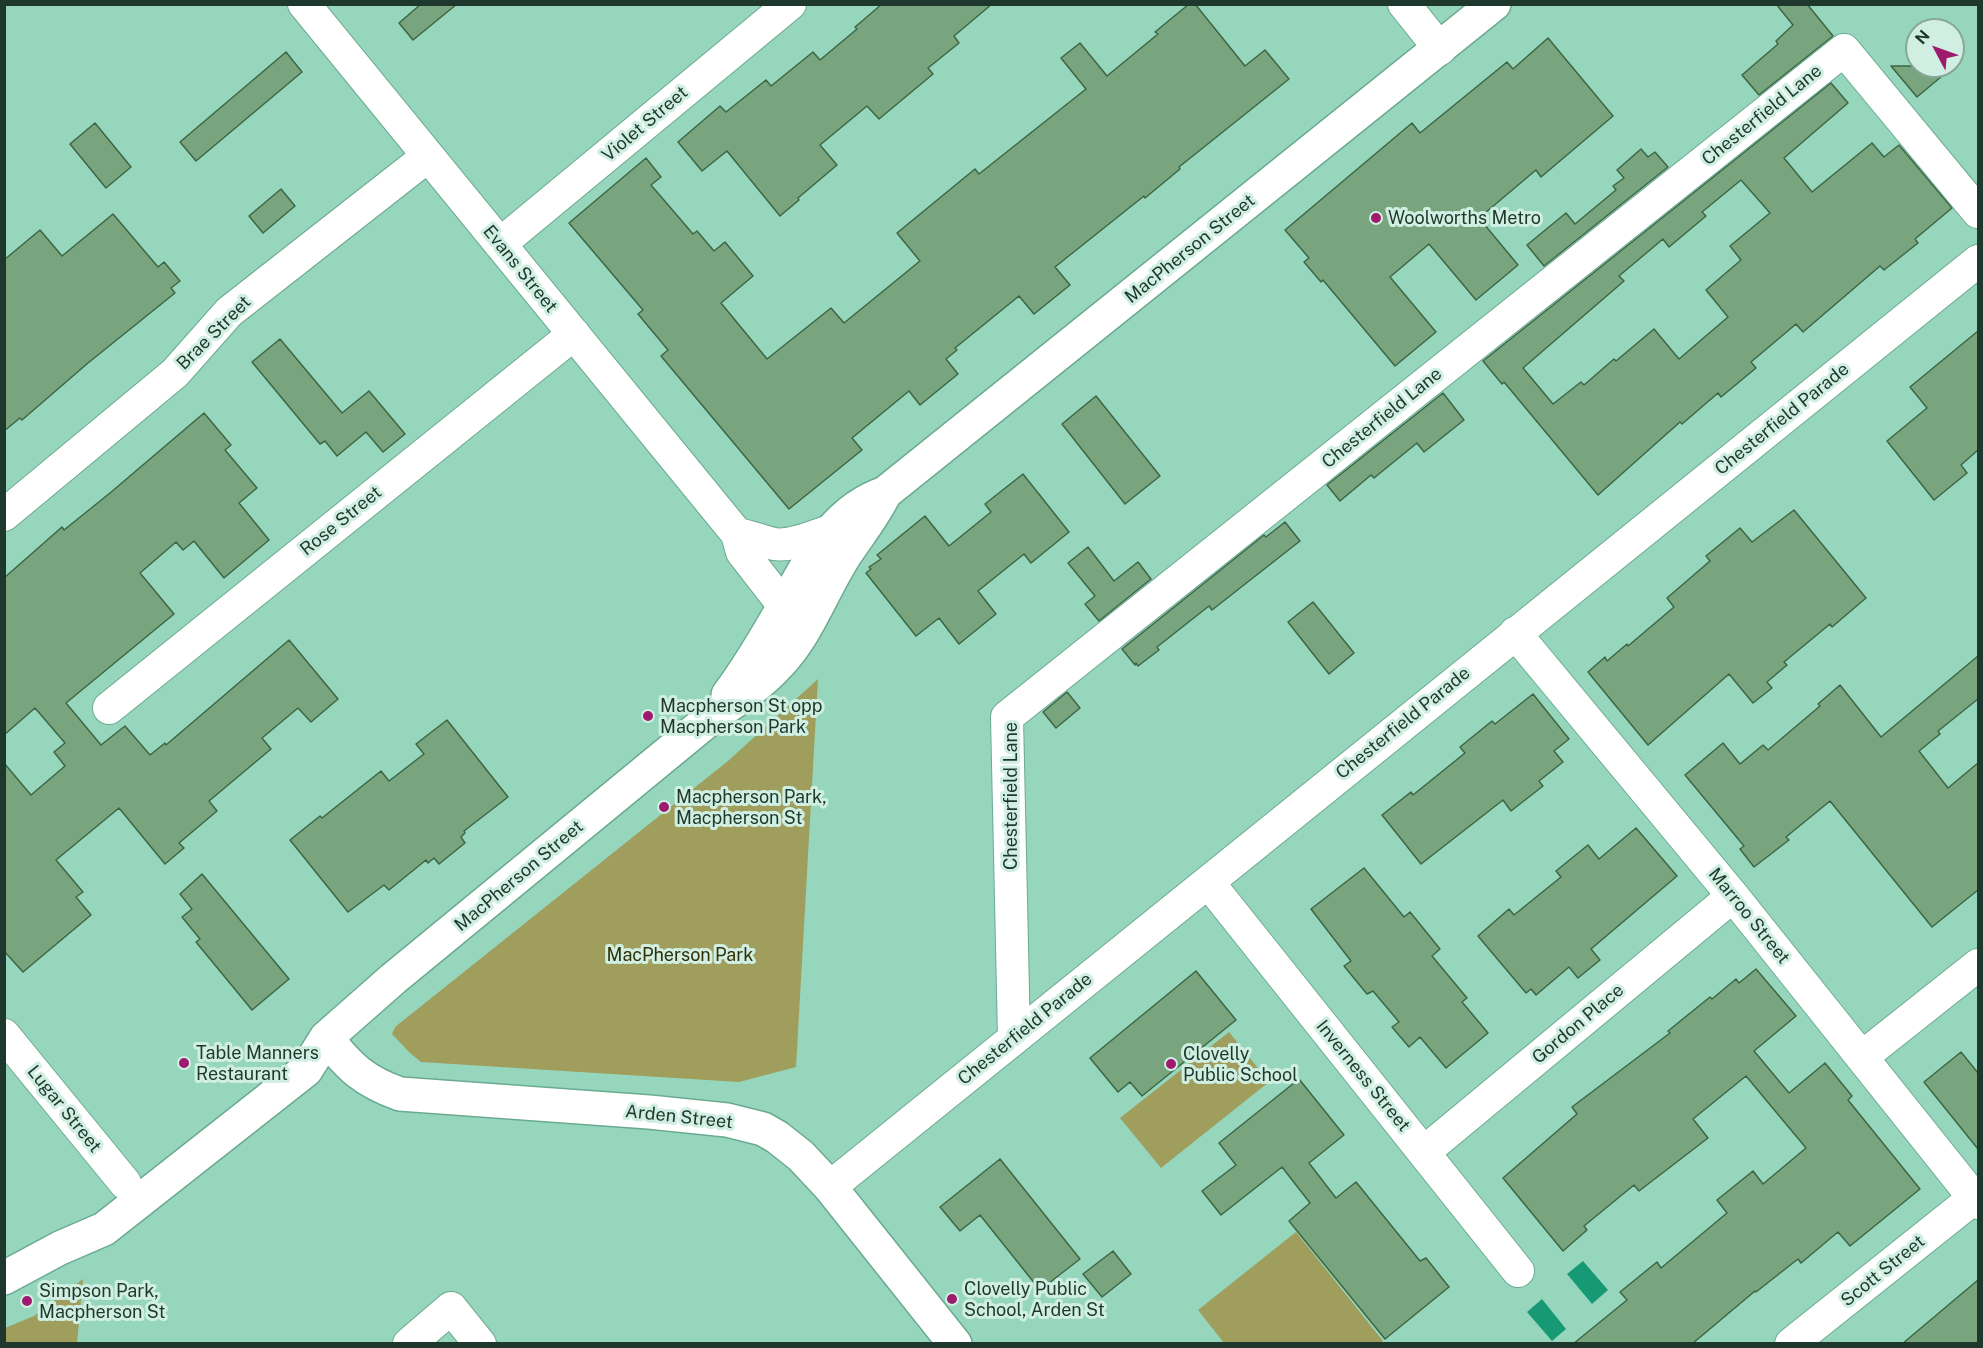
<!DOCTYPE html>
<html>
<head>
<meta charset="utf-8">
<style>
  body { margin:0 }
  #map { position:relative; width:1983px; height:1348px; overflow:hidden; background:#96d6bd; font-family:"Public Sans",sans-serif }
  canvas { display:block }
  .frame { position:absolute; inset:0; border:6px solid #1e382e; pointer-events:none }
  .north { position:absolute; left:1905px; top:18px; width:60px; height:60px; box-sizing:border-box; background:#d0efe2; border:2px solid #89a69a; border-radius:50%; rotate:311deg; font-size:16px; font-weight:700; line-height:24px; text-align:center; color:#1e382e }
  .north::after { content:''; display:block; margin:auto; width:21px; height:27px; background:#9d1a6d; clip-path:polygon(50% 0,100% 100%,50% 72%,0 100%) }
</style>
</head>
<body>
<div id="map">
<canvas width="1983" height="1348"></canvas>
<div class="frame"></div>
<div class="north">N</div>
</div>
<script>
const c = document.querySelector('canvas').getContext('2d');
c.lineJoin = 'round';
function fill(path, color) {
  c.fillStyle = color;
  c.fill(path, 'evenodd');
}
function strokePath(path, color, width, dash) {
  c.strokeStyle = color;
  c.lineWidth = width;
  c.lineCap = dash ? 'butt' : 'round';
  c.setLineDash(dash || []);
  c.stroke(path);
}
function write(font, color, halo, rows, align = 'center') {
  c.font = font + ' "Public Sans",sans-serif';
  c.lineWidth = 6;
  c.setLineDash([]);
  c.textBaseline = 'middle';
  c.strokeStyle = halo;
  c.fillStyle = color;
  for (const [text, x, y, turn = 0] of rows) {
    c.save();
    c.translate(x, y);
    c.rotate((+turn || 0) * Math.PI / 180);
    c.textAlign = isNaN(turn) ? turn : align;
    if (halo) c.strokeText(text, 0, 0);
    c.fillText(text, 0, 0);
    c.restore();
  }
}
const green = new Path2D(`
  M 818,679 L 796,1067 L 739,1082 L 421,1062 L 410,1053 L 392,1034 L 395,1027 L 728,761 Z
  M 1229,1032 L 1269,1082 L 1161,1168 L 1120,1118 Z
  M 1296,1232 L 1383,1341 L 1380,1343 L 1224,1343 L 1198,1310 Z
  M 83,1279 L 77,1343 L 5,1343 L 5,1328 L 34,1316 Z`);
const water = new Path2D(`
  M 1583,1261 L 1608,1290 L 1592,1304 L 1567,1274 Z
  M 1542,1299 L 1566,1329 L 1552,1341 L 1527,1312 Z`);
const building = new Path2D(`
  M 421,4 L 457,4 L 413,40 L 399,23 Z
  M 882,4 L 992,4 L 954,36 L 959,43 L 928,68 L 933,74 L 879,119 L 867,106 L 820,145 L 837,165 L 798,198 L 799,200 L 780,216 L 727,151 L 702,171 L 678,142 L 720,106 L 726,112 L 766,80 L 771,86 L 813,52 L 820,60 L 857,29 L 855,27 Z
  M 1189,4 L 1195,4 L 1245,66 L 1265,50 L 1289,79 L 1179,167 L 1180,169 L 1145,198 L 1144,196 L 1055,267 L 1070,285 L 1034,314 L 1019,296 L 955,348 L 957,350 L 946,359 L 958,374 L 920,405 L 909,391 L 852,438 L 862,450 L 789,509 L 661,356 L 668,350 L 638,314 L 643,310 L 569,223 L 646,158 L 661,177 L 651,185 L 693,234 L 697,231 L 714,251 L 725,242 L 753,276 L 721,303 L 767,359 L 831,308 L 844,323 L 920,261 L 897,233 L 975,169 L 979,174 L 1086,89 L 1061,58 L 1080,43 L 1107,76 L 1158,34 L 1155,32 Z
  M 1776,4 L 1807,4 L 1833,36 L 1759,95 L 1742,75 L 1778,44 L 1776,41 L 1793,25 Z
  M 1548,38 L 1613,116 L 1541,177 L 1536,170 L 1479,218 L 1518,265 L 1476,300 L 1429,244 L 1390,277 L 1436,332 L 1395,366 L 1323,280 L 1321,282 L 1304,262 L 1309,258 L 1285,230 L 1412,123 L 1420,133 L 1507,62 L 1513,69 Z
  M 286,52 L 302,72 L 196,161 L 180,142 Z
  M 1891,66 L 1954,66 L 1917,97 Z
  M 1831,83 L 1848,103 L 1784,158 L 1812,192 L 1872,143 L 1884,157 L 1899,145 L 1952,208 L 1915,239 L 1918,243 L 1884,270 L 1880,266 L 1803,332 L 1796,324 L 1751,362 L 1756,368 L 1721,397 L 1718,393 L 1682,424 L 1680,422 L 1598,495 L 1504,382 L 1502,384 L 1483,361 ZM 1741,180 L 1770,213 L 1730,246 L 1741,260 L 1706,290 L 1728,317 L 1679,359 L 1654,329 L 1616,361 L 1614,359 L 1584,385 L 1581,382 L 1553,404 L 1523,368 L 1624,281 L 1619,276 L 1663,239 L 1669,247 L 1706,216 L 1702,212 Z
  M 95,123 L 131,167 L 106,188 L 70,144 Z
  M 1641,149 L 1648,157 L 1655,152 L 1668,167 L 1544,266 L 1527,245 L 1566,213 L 1575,224 L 1616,190 L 1613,186 L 1624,178 L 1617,170 Z
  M 281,189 L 295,206 L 263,233 L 249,216 Z
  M 113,214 L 158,267 L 164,262 L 180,281 L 171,288 L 175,293 L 88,363 L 22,420 L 20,418 L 4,431 L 4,260 L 40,230 L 62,256 Z
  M 1978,331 L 1978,450 L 1961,465 L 1967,473 L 1934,500 L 1887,441 L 1927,408 L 1910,387 Z
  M 280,339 L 342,413 L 369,391 L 405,434 L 383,452 L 366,432 L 337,456 L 325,441 L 320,444 L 252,362 Z
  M 1443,393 L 1464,420 L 1424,452 L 1417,443 L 1374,478 L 1371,475 L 1340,501 L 1327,485 Z
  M 1096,396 L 1160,476 L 1125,504 L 1062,424 Z
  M 204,413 L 231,445 L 225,450 L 257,488 L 239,503 L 269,540 L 224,578 L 194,541 L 183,550 L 176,542 L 140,573 L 174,614 L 66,703 L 101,745 L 125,726 L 150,755 L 165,743 L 166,745 L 289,640 L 338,699 L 311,722 L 298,708 L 262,738 L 271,749 L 209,801 L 217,811 L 179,843 L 184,848 L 165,864 L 119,808 L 56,860 L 83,892 L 76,897 L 91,915 L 23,972 L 4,951 L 4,763 L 31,795 L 65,766 L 54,752 L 65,743 L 35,708 L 4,735 L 4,578 L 62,527 L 64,530 L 110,493 Z
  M 1023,474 L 1069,532 L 1031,563 L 1024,554 L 978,591 L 996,614 L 959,644 L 939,618 L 916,636 L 866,573 L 871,569 L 869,567 L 881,559 L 877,555 L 925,516 L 949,546 L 991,512 L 985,504 Z
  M 1794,510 L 1866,598 L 1832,627 L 1830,624 L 1784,662 L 1787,665 L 1767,682 L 1772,688 L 1753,703 L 1729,674 L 1648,745 L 1588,672 L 1605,657 L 1607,661 L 1627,644 L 1628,646 L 1674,607 L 1667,598 L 1710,561 L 1706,556 L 1740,528 L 1752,542 Z
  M 1285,522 L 1300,541 L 1212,610 L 1209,606 L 1157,647 L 1159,650 L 1138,666 L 1136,663 L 1135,665 L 1122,649 L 1264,535 L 1266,537 Z
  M 1088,547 L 1114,581 L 1138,562 L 1151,579 L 1099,621 L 1085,604 L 1095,596 L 1068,563 Z
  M 1313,602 L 1354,653 L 1329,674 L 1288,622 Z
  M 1978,656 L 1978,699 L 1938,731 L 1940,734 L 1919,751 L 1948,788 L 1978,763 L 1978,890 L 1932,927 L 1830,801 L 1786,837 L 1789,840 L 1754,867 L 1740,849 L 1744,846 L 1685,775 L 1723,743 L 1740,764 L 1763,745 L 1768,750 L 1820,706 L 1818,704 L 1840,685 L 1881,737 Z
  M 1067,692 L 1080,708 L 1056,728 L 1043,712 Z
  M 1533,694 L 1569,739 L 1554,751 L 1563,762 L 1539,781 L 1543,786 L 1511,811 L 1503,800 L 1421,864 L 1382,815 L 1411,792 L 1413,795 L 1465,753 L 1460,747 L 1492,721 L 1495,724 Z
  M 447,720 L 508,797 L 464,831 L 465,833 L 461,837 L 465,843 L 439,864 L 434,858 L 428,863 L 426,860 L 389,890 L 384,885 L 348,912 L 290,840 L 320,816 L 322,818 L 381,771 L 389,781 L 424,754 L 416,744 Z
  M 1636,828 L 1677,876 L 1591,949 L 1600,960 L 1578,978 L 1569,967 L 1536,995 L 1531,989 L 1526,993 L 1478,936 L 1509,909 L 1514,915 L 1561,877 L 1556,871 L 1588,845 L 1599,859 Z
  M 1364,868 L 1404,917 L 1410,912 L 1440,949 L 1432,956 L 1467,998 L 1462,1002 L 1488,1033 L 1446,1068 L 1420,1037 L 1409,1047 L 1392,1027 L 1399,1022 L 1373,991 L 1367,994 L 1344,966 L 1351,961 L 1311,909 Z
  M 202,874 L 289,979 L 252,1010 L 196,942 L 200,939 L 182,917 L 192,909 L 180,894 Z
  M 1756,969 L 1796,1016 L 1754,1051 L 1789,1093 L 1825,1063 L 1852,1096 L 1848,1100 L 1920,1189 L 1850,1246 L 1838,1232 L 1801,1263 L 1798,1259 L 1756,1292 L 1755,1291 L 1692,1344 L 1573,1344 L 1627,1300 L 1620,1292 L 1657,1262 L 1661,1268 L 1727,1213 L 1717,1200 L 1753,1171 L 1763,1184 L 1806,1148 L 1746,1076 L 1693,1119 L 1708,1138 L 1639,1191 L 1634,1185 L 1584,1226 L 1587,1230 L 1563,1251 L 1503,1178 L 1577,1114 L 1572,1107 L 1670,1033 L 1668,1031 L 1710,997 L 1712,999 L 1736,979 L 1739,983 Z
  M 1196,971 L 1236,1020 L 1142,1096 L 1130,1082 L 1118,1092 L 1090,1058 Z
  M 1961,1052 L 1978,1073 L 1978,1149 L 1924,1082 Z
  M 1299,1079 L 1344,1135 L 1309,1163 L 1336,1198 L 1356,1182 L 1420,1261 L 1426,1258 L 1449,1287 L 1385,1339 L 1289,1221 L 1310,1203 L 1282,1167 L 1221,1215 L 1202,1191 L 1236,1165 L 1219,1143 Z
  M 1000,1159 L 1080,1259 L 1040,1290 L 980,1215 L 960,1231 L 940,1207 Z
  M 1113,1251 L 1131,1274 L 1102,1297 L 1083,1274 Z
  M 1978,1280 L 1978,1344 L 1902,1344 Z`);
const minor = new Path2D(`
  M 304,4 L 737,534 L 742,552 L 784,606
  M 1404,4 L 1440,49
  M 500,244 L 790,4
  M 4,515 L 175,373 L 229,312 L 428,156
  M 737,534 C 749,536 761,541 774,544 C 791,547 814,536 830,531
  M 1515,633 L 1733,896 L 1978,1203
  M 109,708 L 574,334
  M 1208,882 L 1518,1271
  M 4,1035 L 125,1183
  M 1014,1038 L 1007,717 L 1844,50 L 1978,212
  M 1862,1057 L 1978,965
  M 1424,1152 L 1733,896
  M 830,1187 L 1978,261
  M 409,1344 L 451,1308 L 480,1344
  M 1791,1344 L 1974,1198`);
const major = new Path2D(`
  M 728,695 C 749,667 767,636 784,606 C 810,561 832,511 885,493 L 1494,4
  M 326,1038 C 350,1067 363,1081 400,1094 L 649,1112 L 727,1120 L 763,1129 L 777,1137 L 801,1156 L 830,1187 L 955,1344
  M 4,1278 L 60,1248 L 104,1229 L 306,1070 L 326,1038 L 393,979 L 713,716 C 736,700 759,686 778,665 C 808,634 822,591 845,555 C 859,534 874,516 885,493`);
const markers = [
  [1376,218,6,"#9d1a6d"],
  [648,716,6,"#9d1a6d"],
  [664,807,6,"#9d1a6d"],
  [184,1063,6,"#9d1a6d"],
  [1171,1064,6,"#9d1a6d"],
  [952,1299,6,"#9d1a6d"],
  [27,1301,6,"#9d1a6d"]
];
const streetNames = [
  ["Chesterfield Lane",1762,115,-39],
  ["Violet Street",645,124,-40],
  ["MacPherson Street",1190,249,-39],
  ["Evans Street",520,269,51],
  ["Brae Street",214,333,-45],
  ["Chesterfield Lane",1382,418,-39],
  ["Chesterfield Parade",1782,419,-39],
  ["Rose Street",341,521,-39],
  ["Chesterfield Parade",1403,723,-39],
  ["Chesterfield Lane",1011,796,-90],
  ["MacPherson Street",519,876,-40],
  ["Marroo Street",1749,916,51],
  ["Gordon Place",1578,1024,-40],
  ["Chesterfield Parade",1025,1029,-39],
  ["Inverness Street",1363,1076,51],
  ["Lugar Street",64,1109,51],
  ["Arden Street",679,1117,6],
  ["Scott Street",1883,1271,-39]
];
const poiNames = [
  ["Woolworths Metro",1388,218],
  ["Macpherson St opp",660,706],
  ["Macpherson Park",660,727],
  ["Macpherson Park,",676,797],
  ["Macpherson St",676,818],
  ["Table Manners",196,1053],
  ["Restaurant",196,1074],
  ["Clovelly",1183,1054],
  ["Public School",1183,1075],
  ["Clovelly Public",964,1289],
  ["School, Arden St",964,1310],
  ["Simpson Park,",39,1291],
  ["Macpherson St",39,1312]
];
const parkNames = [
  ["MacPherson Park",680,955]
];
fill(green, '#9f9e5c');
fill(water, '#189975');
fill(building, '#78a47e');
strokePath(building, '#3d6744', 1.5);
strokePath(minor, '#6baa92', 34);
strokePath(major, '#6baa92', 36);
strokePath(minor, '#fff', 32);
strokePath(major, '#fff', 33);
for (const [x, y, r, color] of markers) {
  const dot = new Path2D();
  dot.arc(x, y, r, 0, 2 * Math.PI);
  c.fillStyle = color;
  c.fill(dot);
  strokePath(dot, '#d0efe2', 2);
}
write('18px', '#1e382e', '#d0efe2', streetNames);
write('18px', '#1e382e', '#d0efe2', poiNames, 'left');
write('18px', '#313006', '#d0efe2', parkNames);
</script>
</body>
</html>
